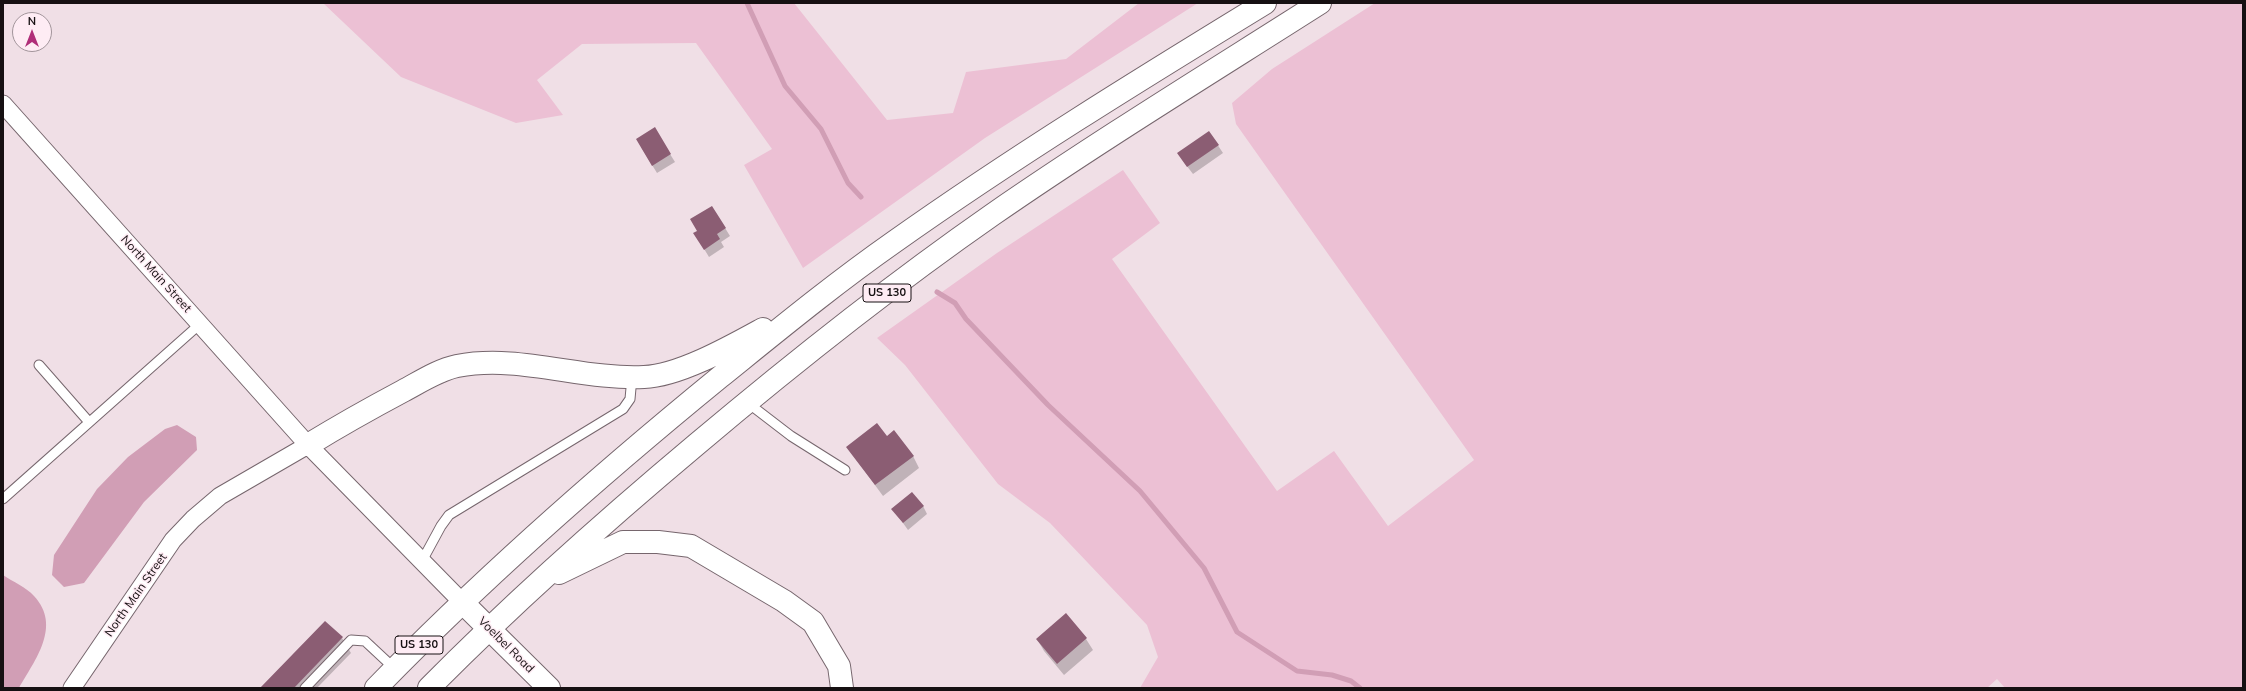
<!DOCTYPE html>
<html>
<head>
<meta charset="utf-8">
<style>
  body { margin:0 }
  #map { position:relative; width:2246px; height:691px; overflow:hidden; background:#f0dfe6; font-family:Mulish,sans-serif }
  canvas { display:block }
  .frame { position:absolute; inset:0; border:4px solid #161012; pointer-events:none }
  .north { position:absolute; left:12px; top:12px; width:40px; height:40px; box-sizing:border-box; background:#feecf4; border:1px solid #a1949a; border-radius:50%; rotate:0deg; font-size:11px; font-weight:700; line-height:16px; text-align:center; color:#161012 }
  .north::after { content:''; display:block; margin:auto; width:14px; height:18px; background:#b02e79; clip-path:polygon(50% 0,100% 100%,50% 72%,0 100%) }
</style>
</head>
<body>
<div id="map">
<canvas width="2246" height="691"></canvas>
<div class="frame"></div>
<div class="north">N</div>
</div>
<script>
const c = document.querySelector('canvas').getContext('2d');
c.lineJoin = 'round';
function fill(path, color) {
  c.fillStyle = color;
  c.fill(path, 'evenodd');
}
function strokePath(path, color, width, dash) {
  c.strokeStyle = color;
  c.lineWidth = width;
  c.lineCap = dash ? 'butt' : 'round';
  c.setLineDash(dash || []);
  c.stroke(path);
}
function write(font, color, halo, rows, align = 'center') {
  c.font = font + ' Mulish,sans-serif';
  c.lineWidth = 3;
  c.setLineDash([]);
  c.textBaseline = 'middle';
  c.strokeStyle = halo;
  c.fillStyle = color;
  for (const [text, x, y, turn = 0] of rows) {
    c.save();
    c.translate(x, y);
    c.rotate((+turn || 0) * Math.PI / 180);
    c.textAlign = isNaN(turn) ? turn : align;
    if (halo) c.strokeText(text, 0, 0);
    c.fillText(text, 0, 0);
    c.restore();
  }
}
const green = new Path2D(`
  M 323,3 L 794,3 L 887,120 L 953,113 L 966,72 L 1066,59 L 1139,3 L 1198,3 L 985,138 L 803,268 L 744,165 L 772,149 L 696,43 L 582,44 L 537,80 L 563,115 L 516,123 L 401,77 Z
  M 1375,3 L 2243,3 L 2243,688 L 2005,688 L 1997,679 L 1987,688 L 1140,688 L 1158,657 L 1147,625 L 1050,523 L 998,484 L 905,365 L 877,338 L 997,253 L 1123,170 L 1160,223 L 1112,259 L 1277,491 L 1334,451 L 1388,526 L 1474,460 L 1236,124 L 1232,103 L 1272,69 Z`);
const water = new Path2D(`
  M 177,425 L 196,437 L 197,450 L 144,502 L 84,583 L 64,587 L 52,575 L 54,555 L 97,489 L 128,457 L 165,429 Z
  M 3,575 C 13,582 26,587 34,596 C 62,626 35,660 19,688 L 3,688 Z`);
const shadow = new Path2D(`
  M 1209,132 L 1223,153 L 1193,174 L 1183,161 Z
  M 641,147 L 670,154 L 675,162 L 657,173 Z
  M 712,207 L 730,236 L 721,242 L 724,247 L 709,257 L 695,234 L 698,231 Z
  M 886,437 L 913,456 L 919,468 L 883,496 L 847,447 Z
  M 923,506 L 927,514 L 908,530 L 893,509 Z
  M 1066,615 L 1086,639 L 1093,650 L 1064,675 L 1044,651 L 1037,639 Z
  M 342,638 L 351,653 L 317,688 L 262,688 Z`);
const stream = new Path2D(`
  M 747,3 L 785,86 L 821,129 L 848,183 L 861,197
  M 937,292 L 955,303 L 966,319 L 1048,405 L 1140,491 L 1204,568 L 1237,632 L 1297,671 L 1332,675 L 1351,681 L 1360,688`);
const building = new Path2D(`
  M 655,127 L 671,154 L 652,166 L 636,139 Z
  M 1209,131 L 1219,145 L 1187,167 L 1177,153 Z
  M 712,206 L 726,228 L 717,234 L 720,239 L 704,250 L 693,233 L 697,231 L 690,219 Z
  M 877,423 L 887,436 L 894,430 L 914,456 L 875,485 L 846,447 Z
  M 912,492 L 924,506 L 903,523 L 891,509 Z
  M 1066,613 L 1087,638 L 1057,664 L 1036,639 Z
  M 325,621 L 343,637 L 294,688 L 260,688 Z`);
const lane = new Path2D(`
  M 39,365 L 89,422
  M 748,403 L 791,436 L 845,470
  M 3,499 L 200,324
  M 422,561 L 441,526 L 449,515 L 623,409 L 630,399 L 632,377
  M 305,688 L 351,640 L 365,641 L 395,669`);
const street = new Path2D(`
  M 3,104 L 308,445 L 462,602
  M 72,688 L 173,540 L 193,519 L 220,496 L 308,445`);
const secondary = new Path2D(`
  M 462,602 L 549,688`);
const highway = new Path2D(`
  M 308,445 C 339,426 371,408 403,391 C 420,382 438,370 457,366 C 519,354 582,380 644,377 C 679,376 732,346 763,329
  M 559,573 L 623,542 L 658,542 L 691,546 L 784,601 L 813,622 L 839,666 L 842,688
  M 376,688 C 484,577 600,475 720,377 C 777,331 834,284 894,242 C 1014,157 1139,80 1265,3
  M 429,688 C 514,602 604,522 697,444 C 792,364 890,286 992,215 C 1099,141 1210,73 1320,3`);
const shields = [
  [887,293,48],
  [419,645,48]
];
const shieldNames = [
  ["US 130",887,293],
  ["US 130",419,645]
];
const streetNames = [
  ["North Main Street",156,274,48],
  ["North Main Street",136,595,-55],
  ["Voelbel Road",506,645,45]
];
fill(green, '#ecc0d4');
fill(water, '#d19eb5');
fill(shadow, '#0003');
strokePath(stream, '#d19eb5', 5);
fill(building, '#8b5d73');
strokePath(lane, '#76666d', 11);
strokePath(street, '#76666d', 19);
strokePath(secondary, '#76666d', 24);
strokePath(highway, '#76666d', 24);
strokePath(lane, '#fff', 9);
strokePath(street, '#fff', 17);
strokePath(secondary, '#fff', 22);
strokePath(highway, '#fff', 22);
for (const [x, y, w] of shields) {
  const box = new Path2D();
  box.roundRect(x - w / 2, y - 9, w, 18, 3);
  c.fillStyle = '#feecf4';
  c.fill(box);
  strokePath(box, '#161012', 1);
}
write('bold 11px', '#161012', null, shieldNames);
write('12px', '#161012', '#feecf4', streetNames);
</script>
</body>
</html>
